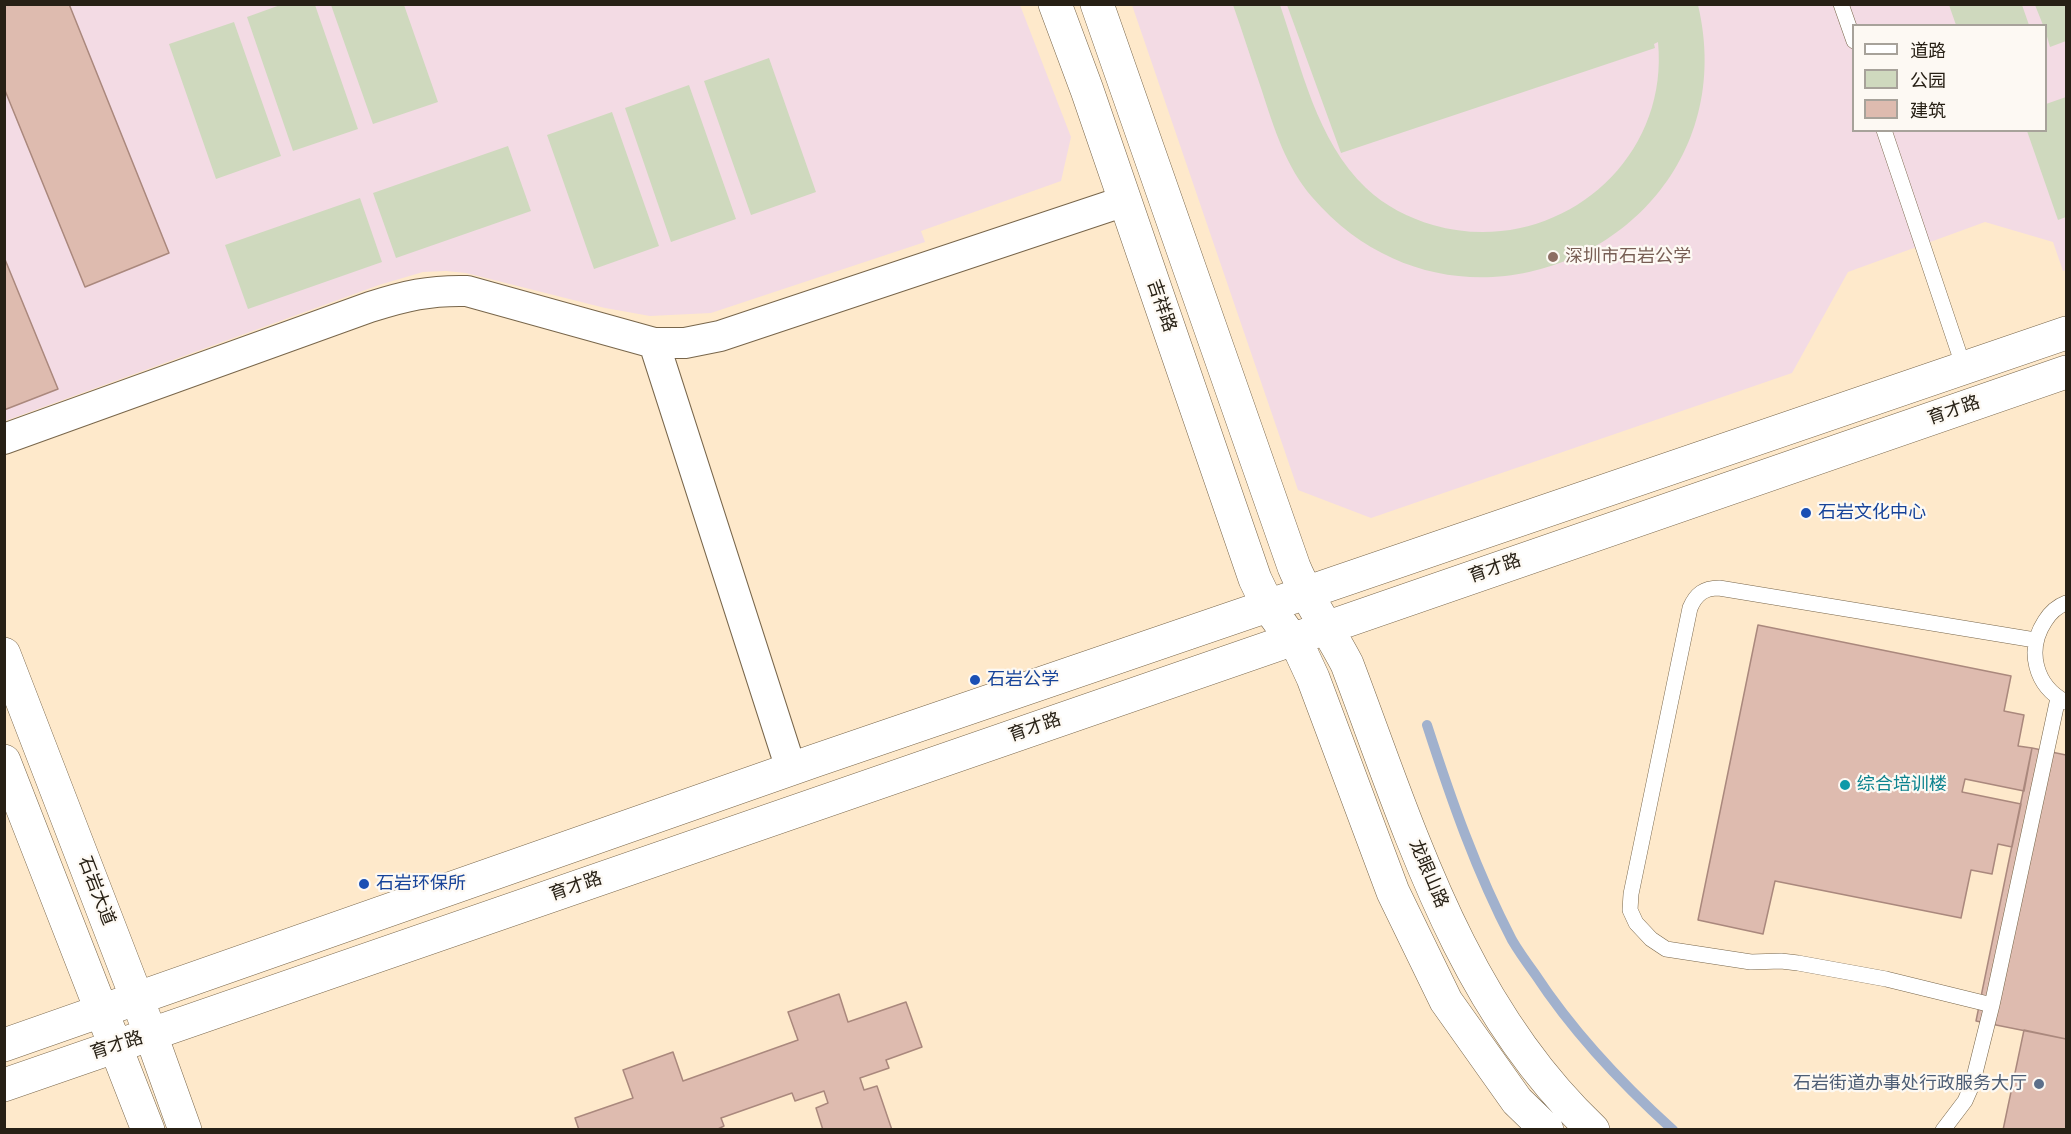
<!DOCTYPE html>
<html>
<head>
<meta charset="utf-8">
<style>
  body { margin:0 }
  #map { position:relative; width:2071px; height:1134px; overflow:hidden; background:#fee9cb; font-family:"DM Sans","Noto Sans SC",sans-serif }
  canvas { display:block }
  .frame { position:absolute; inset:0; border:6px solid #272015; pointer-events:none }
  .legend { position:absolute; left:1852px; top:24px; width:195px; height:108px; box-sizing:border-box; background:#fdf9f3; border:2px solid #a7a29a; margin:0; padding:8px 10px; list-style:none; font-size:18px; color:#272015 }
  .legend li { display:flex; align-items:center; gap:12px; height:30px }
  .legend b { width:30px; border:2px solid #a7a29a }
</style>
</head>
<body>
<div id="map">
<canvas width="2071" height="1134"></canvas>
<div class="frame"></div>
<ul class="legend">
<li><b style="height:8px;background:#fff"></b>道路</li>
<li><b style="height:16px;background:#cfd9be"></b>公园</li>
<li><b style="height:16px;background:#debbaf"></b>建筑</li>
</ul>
</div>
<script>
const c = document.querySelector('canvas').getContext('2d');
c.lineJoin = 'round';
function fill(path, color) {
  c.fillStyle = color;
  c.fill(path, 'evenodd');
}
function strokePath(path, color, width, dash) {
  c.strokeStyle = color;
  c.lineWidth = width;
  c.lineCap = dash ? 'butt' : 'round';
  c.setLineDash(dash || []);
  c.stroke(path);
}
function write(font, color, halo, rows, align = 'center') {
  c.font = font + ' "DM Sans","Noto Sans SC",sans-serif';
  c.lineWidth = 4.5;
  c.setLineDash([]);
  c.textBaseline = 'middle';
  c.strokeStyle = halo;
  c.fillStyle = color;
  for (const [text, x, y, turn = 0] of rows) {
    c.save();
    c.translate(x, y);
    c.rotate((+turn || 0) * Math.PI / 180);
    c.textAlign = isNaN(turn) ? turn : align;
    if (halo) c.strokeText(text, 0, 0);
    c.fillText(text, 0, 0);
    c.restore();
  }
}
const education = new Path2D(`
  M 5,5 L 1020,5 L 1071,137 L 1061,181 L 921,231 L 925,242 L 711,313 L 650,316 L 605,308 L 466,273 L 446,271 L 423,272 L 379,285 L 5,421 Z
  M 1132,5 L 2066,5 L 2066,270 L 2063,271 L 2053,242 L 1985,222 L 1848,272 L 1792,373 L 1371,518 L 1298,490 ZM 1854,26 L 2046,26 L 2046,130 L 1854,130 Z`);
const green = new Path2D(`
  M 283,4 L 315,5 L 358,129 L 293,151 L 247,17 Z
  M 331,5 L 404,5 L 438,102 L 373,124 Z
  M 1233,5 L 1280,5 C 1302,68 1316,140 1366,188 C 1385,206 1409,218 1433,225 C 1551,259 1670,166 1658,42 L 1654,44 L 1655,48 L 1341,153 L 1287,5 L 1698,5 C 1752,233 1465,375 1312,197 C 1286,167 1274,128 1262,91 C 1252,62 1243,33 1233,5 Z
  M 1949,5 L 2022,5 L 2029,25 L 1956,25 Z
  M 2035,5 L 2066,5 L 2066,41 L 2050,47 L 2046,33 L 2046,26 L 2043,25 Z
  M 234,22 L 281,156 L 216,179 L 169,44 Z
  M 769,58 L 816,192 L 751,215 L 704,81 Z
  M 689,85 L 736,219 L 671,242 L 625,108 Z
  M 2066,97 L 2066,217 L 2058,220 L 2027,131 L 2046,130 L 2046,104 Z
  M 612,112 L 659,246 L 594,269 L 547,135 Z
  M 508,146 L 531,211 L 396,258 L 373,193 Z
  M 360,198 L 382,262 L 248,309 L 225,245 Z`);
const stream = new Path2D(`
  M 1427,725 C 1451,799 1476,871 1512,940 C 1519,952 1527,963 1535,974 C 1573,1032 1621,1083 1673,1130`);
const building = new Path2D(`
  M 4,4 L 69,4 L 169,253 L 85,287 L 4,88 Z
  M 4,257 L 58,389 L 4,410 Z
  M 1758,625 L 2011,676 L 2004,711 L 2024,715 L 2018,746 L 2032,748 L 2024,791 L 1965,779 L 1962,792 L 2021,804 L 2012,847 L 1998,844 L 1992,874 L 1971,870 L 1961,918 L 1775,881 L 1763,934 L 1698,920 Z
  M 2032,748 L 2066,755 L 2066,1039 L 1976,1021 Z
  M 839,994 L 848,1022 L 906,1002 L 922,1047 L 886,1060 L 889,1068 L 860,1078 L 864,1090 L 877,1086 L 892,1130 L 823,1130 L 816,1108 L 828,1103 L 824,1091 L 795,1101 L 792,1093 L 721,1118 L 724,1126 L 716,1130 L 579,1130 L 575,1118 L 633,1098 L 623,1070 L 673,1052 L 683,1081 L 798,1040 L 788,1012 Z
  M 2024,1030 L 2066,1039 L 2066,1130 L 2003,1130 Z`);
const lane = new Path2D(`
  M 1841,4 L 1854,41
  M 1884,130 L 1964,368
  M 2066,603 C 2058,606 2050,613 2045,621 C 2026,650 2035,686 2066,702
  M 1992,1005 L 1886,979 L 1798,963 L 1781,961 L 1751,962 L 1666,949 L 1651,939 L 1636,923 L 1630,910 L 1631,894 L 1690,608 C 1696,594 1704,588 1719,588 L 2035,640
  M 1943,1130 L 1965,1101 L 1972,1085 L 1992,1005 L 2058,698`);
const street = new Path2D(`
  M 654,343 L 791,769
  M 4,439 L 370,307 C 405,296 429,290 467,291 L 654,343 L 685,343 L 720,336 L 1125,201`);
const secondary = new Path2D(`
  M 1055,4 L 1087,90 L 1255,579 L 1268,606 L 1301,652 L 1313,678 L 1393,892 L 1446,1001 L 1517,1101 L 1547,1130
  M 1097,4 L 1294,567 C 1308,601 1330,631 1347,664 C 1409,828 1461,1006 1593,1130
  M 4,654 L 151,1035 L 185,1130
  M 4,761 L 148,1130
  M 4,1045 L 814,761 L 2066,333
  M 4,1085 L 2066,372`);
const markers = [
  [1553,257,6,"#8d6e63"],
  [1806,513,6,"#1a4fb4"],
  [975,680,6,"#1a4fb4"],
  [1845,785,6,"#0f9aa8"],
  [364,884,6,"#1a4fb4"],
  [2039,1084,6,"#5c6f8a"]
];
const educationNames = [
  ["深圳市石岩公学",1565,257]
];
const streetNames = [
  ["吉祥路",1161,306,71],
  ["育才路",1954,411,-19],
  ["育才路",1495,569,-19],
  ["育才路",1035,728,-19],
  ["龙眼山路",1428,874,67],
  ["育才路",576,887,-19],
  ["石岩大道",96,891,69],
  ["育才路",117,1046,-18]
];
const transitNames = [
  ["石岩文化中心",1818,513],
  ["石岩公学",987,680],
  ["石岩环保所",376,884]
];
const cultureNames = [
  ["综合培训楼",1857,785]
];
const serviceNames = [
  ["石岩街道办事处行政服务大厅",2027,1084]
];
fill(education, '#f3dbe4');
fill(green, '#cfd9be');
strokePath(stream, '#a1b1cd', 10);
fill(building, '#debbaf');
strokePath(building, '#aa887d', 1.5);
strokePath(lane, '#78664b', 16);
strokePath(street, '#78664b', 32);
strokePath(secondary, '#78664b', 34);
strokePath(lane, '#fff', 15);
strokePath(street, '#fff', 30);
strokePath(secondary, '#fff', 33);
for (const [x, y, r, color] of markers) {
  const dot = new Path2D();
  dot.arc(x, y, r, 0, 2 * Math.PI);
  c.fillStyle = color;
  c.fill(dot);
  strokePath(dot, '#fdf9f3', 2);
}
write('18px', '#785e54', '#fdf9f3', educationNames, 'left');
write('18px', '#272015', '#fdf9f3', streetNames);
write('18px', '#164399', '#fdf9f3', transitNames, 'left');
write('18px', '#0d838f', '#fdf9f3', cultureNames, 'left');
write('18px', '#4e5e75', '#fdf9f3', serviceNames, 'right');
</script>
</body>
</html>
